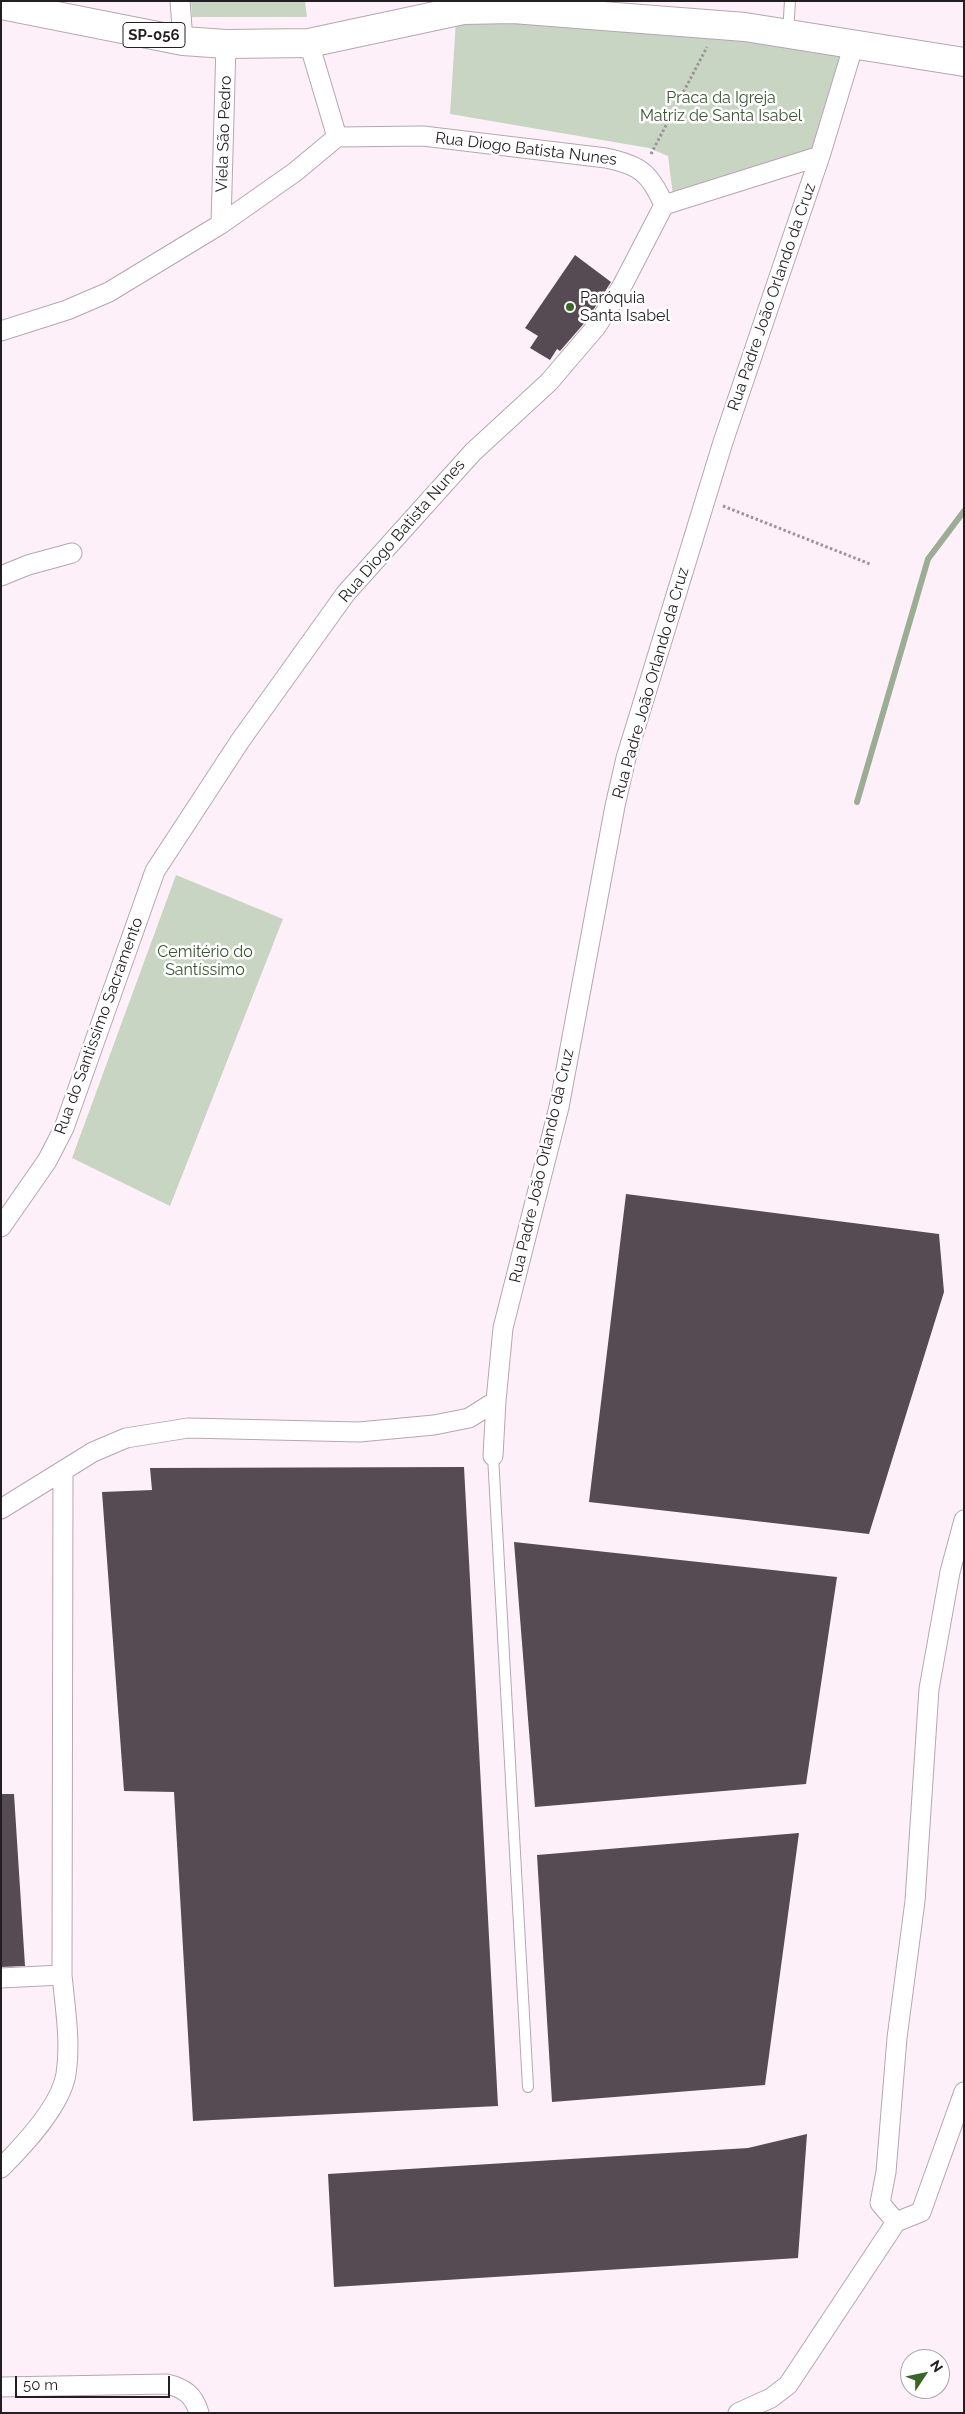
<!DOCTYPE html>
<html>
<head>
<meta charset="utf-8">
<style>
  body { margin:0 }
  #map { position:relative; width:965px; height:2414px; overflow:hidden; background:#fef0f9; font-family:Raleway,sans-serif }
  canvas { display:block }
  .frame { position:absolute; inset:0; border:2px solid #231e21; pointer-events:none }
  .north { position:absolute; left:900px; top:2349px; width:50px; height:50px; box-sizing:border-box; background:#fff; border:1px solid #a7a5a6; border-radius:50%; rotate:56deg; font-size:14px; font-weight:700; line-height:20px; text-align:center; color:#231e21 }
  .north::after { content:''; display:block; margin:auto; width:18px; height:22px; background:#3a6726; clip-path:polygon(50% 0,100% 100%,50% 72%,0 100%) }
  .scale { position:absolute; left:15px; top:2376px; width:155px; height:22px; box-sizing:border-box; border:2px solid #231e21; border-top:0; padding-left:6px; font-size:15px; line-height:18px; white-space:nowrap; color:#231e21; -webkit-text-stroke:4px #fff; paint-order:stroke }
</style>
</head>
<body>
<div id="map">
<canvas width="965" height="2414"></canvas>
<div class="frame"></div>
<div class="north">N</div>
<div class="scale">50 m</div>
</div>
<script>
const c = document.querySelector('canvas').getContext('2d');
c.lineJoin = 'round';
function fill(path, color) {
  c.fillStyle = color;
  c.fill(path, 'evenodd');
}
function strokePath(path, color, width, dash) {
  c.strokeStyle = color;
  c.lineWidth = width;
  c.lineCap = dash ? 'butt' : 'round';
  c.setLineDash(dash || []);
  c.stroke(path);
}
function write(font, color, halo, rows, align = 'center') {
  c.font = font + ' Raleway,sans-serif';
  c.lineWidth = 5;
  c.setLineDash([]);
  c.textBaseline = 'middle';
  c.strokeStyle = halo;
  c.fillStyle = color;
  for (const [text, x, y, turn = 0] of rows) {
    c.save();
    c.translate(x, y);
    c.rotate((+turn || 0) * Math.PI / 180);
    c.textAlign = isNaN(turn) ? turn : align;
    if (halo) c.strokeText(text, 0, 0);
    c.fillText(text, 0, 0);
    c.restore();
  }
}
const green = new Path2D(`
  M 191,1 L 305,1 L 307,17 L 192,17 Z
  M 456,20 L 708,33 L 846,52 L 818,155 L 673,196 L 668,156 L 649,148 L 450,114 Z
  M 176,875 L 283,919 L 170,1206 L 72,1158 Z`);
const stream = new Path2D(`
  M 857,802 L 928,559 L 964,511`);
const building = new Path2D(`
  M 575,255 L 611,282 L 587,320 L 560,351 L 557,349 L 550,360 L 530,348 L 538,336 L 525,328 Z
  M 626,1194 L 939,1234 L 944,1292 L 869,1534 L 589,1502 Z
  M 464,1467 L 498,2106 L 193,2121 L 174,1792 L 124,1791 L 102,1492 L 152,1490 L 150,1468 Z
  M 514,1542 L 837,1577 L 806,1784 L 535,1807 Z
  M 1,1794 L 14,1794 L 25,1966 L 1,1967 Z
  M 799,1833 L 765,2085 L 552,2102 L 537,1855 Z
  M 807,2134 L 798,2258 L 334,2287 L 328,2174 L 748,2148 Z`);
const path = new Path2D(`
  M 651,154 L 707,47
  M 723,506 L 870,564`);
const lane = new Path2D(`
  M 788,33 L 790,1
  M 493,1456 L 528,2087`);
const street = new Path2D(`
  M 180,1 L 183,41
  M 309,43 L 337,137
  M 337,137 L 423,136 L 606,158 C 640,165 650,173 664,205
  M 221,224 L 226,44
  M 1,331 L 67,310 L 109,292 L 221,224 L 295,172 L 337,137
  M 1,576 L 28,565 L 72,553
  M 1,1227 L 47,1161 L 64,1128 L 155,871 L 240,741 L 346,593 L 473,452 L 549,382 L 596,327 L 621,288 L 664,205 L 820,156
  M 493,1456 L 496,1401 L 503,1328 L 559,1107 L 615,806 L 626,758 L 723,442 L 820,156 L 854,44
  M 1,1509 L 93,1452 L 126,1438 L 188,1428 L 359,1432 L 434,1425 L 469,1418 L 496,1401
  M 62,1975 L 63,1472
  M 1,1978 L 62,1975 C 65,2007 71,2042 66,2074 C 61,2106 23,2146 1,2168
  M 896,2222 L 880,2203 L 886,2172 L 897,2038 L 915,1901 L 929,1689 L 950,1572 L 964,1520
  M 1,2387 L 167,2384 C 184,2388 194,2395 199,2413
  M 738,2413 L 771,2398 L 788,2385 L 896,2222 L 921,2212 L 964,2092`);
const primary = new Path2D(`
  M 1,5 L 183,41 L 226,44 L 309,43 L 463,10 L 513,9 L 745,27 L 964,62`);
const markers = [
  [570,307,5,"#3a6726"]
];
const shields = [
  [154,35,62]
];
const shieldNames = [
  ["SP-056",154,35]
];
const parkNames = [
  ["Praca da Igreja",721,98],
  ["Matriz de Santa Isabel",721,116],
  ["Cemitério do",205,952],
  ["Santíssimo",205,970]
];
const streetNames = [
  ["Viela São Pedro",224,134,-88],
  ["Rua Diogo Batista Nunes",526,149,7],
  ["Rua Padre João Orlando da Cruz",772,297,-71],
  ["Rua Diogo Batista Nunes",402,531,-49],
  ["Rua Padre João Orlando da Cruz",651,683,-74],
  ["Rua do Santissimo Sacramento",99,1026,-70],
  ["Rua Padre João Orlando da Cruz",542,1166,-77]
];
const poiNames = [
  ["Paróquia",580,298],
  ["Santa Isabel",580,316]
];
fill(green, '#c7d5c2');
strokePath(stream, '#9bad94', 6);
fill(building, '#564b52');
strokePath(lane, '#b4a7b0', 12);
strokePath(street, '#b4a7b0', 21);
strokePath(primary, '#b4a7b0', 30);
strokePath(path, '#9c9299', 3, [2.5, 2.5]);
strokePath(lane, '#fff', 10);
strokePath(street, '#fff', 19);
strokePath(primary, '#fff', 28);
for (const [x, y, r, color] of markers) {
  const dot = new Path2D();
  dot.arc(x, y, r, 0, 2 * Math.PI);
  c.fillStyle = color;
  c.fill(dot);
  strokePath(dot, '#fff', 2);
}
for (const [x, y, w] of shields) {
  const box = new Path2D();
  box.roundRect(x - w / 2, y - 12.5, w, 25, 4);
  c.fillStyle = '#fff';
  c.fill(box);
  strokePath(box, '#231e21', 1);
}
write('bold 15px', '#231e21', null, shieldNames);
write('16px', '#3a562f', '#fff', parkNames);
write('16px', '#231e21', '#fff', streetNames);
write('16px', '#231e21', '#fff', poiNames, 'left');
</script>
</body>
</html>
